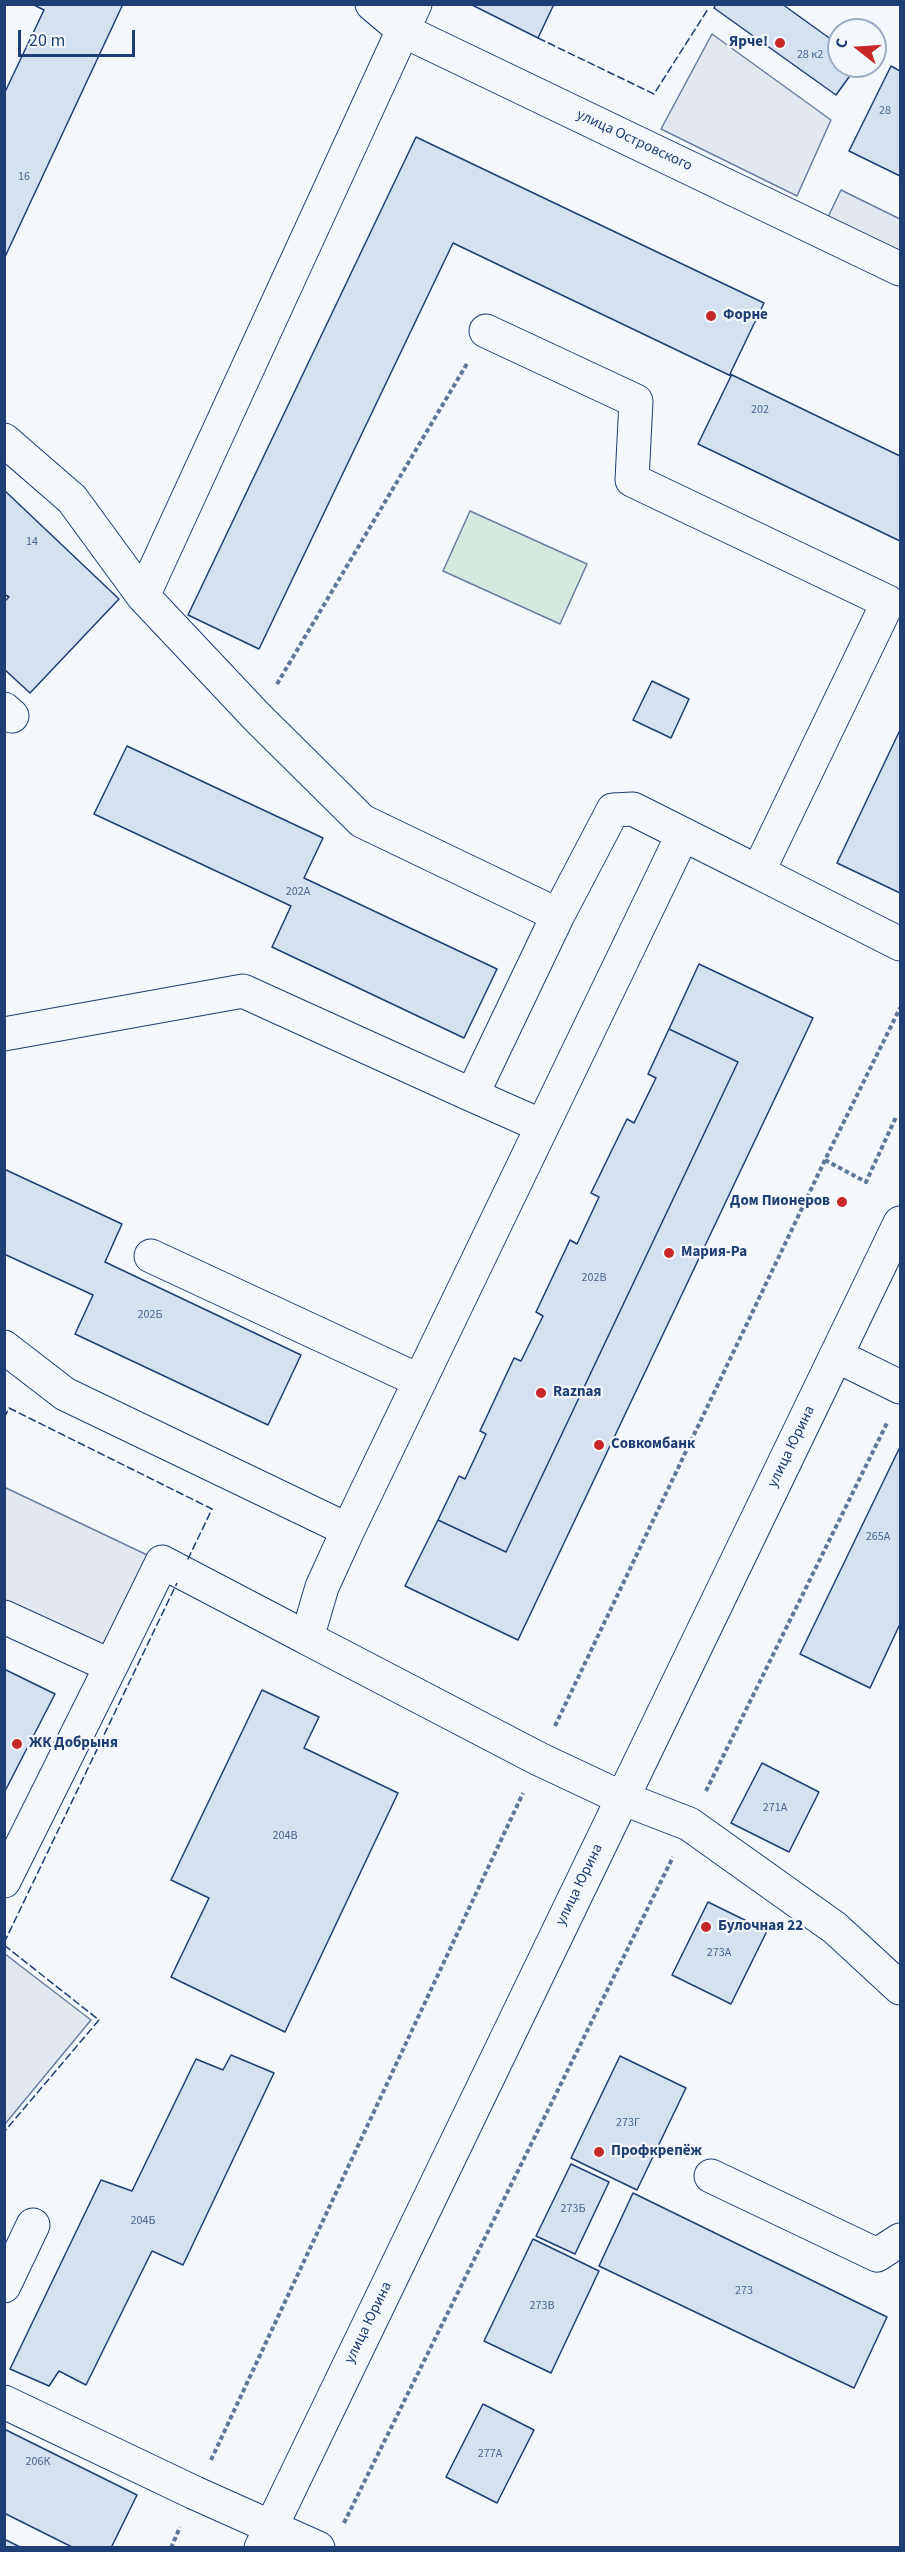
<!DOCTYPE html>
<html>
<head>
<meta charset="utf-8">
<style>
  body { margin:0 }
  #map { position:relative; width:905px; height:2552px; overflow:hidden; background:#f4f7fb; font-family:"Source Sans 3",sans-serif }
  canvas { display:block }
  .frame { position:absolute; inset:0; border:6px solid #1d3f73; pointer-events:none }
  .north { position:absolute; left:827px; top:18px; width:60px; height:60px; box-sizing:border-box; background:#f4f7fb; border:2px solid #9eadc5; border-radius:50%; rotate:287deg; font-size:16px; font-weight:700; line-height:24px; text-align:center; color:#1d3f73 }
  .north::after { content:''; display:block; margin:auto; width:21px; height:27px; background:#c62828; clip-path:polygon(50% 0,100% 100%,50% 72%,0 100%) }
  .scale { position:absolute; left:18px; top:30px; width:117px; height:27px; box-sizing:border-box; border:3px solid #1d3f73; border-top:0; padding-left:8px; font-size:18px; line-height:21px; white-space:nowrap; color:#1d3f73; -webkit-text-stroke:4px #f4f7fb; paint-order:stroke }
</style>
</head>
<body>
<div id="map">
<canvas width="905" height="2552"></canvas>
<div class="frame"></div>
<div class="north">С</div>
<div class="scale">20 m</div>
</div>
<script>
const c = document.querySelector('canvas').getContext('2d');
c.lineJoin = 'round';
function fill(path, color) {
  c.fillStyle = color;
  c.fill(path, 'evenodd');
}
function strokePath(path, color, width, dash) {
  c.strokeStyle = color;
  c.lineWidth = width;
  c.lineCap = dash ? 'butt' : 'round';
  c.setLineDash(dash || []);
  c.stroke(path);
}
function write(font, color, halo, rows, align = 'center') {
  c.font = font + ' "Source Sans 3",sans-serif';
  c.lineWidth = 4.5;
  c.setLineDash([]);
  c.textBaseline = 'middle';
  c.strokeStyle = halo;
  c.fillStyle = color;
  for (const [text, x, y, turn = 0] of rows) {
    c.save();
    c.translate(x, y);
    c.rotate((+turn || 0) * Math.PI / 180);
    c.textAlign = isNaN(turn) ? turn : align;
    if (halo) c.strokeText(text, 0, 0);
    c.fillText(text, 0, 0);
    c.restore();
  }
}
const green = new Path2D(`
  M 470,511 L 587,564 L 560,624 L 443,571 Z`);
const parking = new Path2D(`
  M 712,34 L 831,120 L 797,196 L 661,129 Z
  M 841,190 L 900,219 L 900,252 L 828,217 Z
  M 4,1487 L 162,1562 L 111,1666 L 5,1617 Z
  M 5,1954 L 91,2020 L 5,2124 Z`);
const building = new Path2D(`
  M 32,4 L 123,4 L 4,259 L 4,94 L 44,10 Z
  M 470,4 L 554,4 L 538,38 Z
  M 716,4 L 782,4 L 839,45 L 839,66 L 857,66 L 836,95 L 714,8 Z
  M 891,66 L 900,71 L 900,176 L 849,151 Z
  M 416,137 L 764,303 L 730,374 L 900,456 L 900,541 L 698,444 L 731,376 L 453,243 L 259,649 L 188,615 Z
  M 4,490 L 119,599 L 30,693 L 4,669 L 4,602 L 9,597 L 4,594 Z
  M 652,681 L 689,699 L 671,738 L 633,720 Z
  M 900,730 L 900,893 L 837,863 Z
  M 127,746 L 323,838 L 304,878 L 497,969 L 464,1038 L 272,947 L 291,906 L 94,814 Z
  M 699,964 L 813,1018 L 518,1640 L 405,1586 L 438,1520 L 506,1552 L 738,1062 L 669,1029 Z
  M 669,1029 L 738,1062 L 506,1552 L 438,1520 L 459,1476 L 465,1479 L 486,1434 L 480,1431 L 514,1358 L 521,1361 L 543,1316 L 536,1312 L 570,1240 L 577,1244 L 599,1197 L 591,1193 L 627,1119 L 634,1123 L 656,1078 L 648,1074 Z
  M 4,1169 L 122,1224 L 105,1262 L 301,1355 L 268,1425 L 75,1334 L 93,1295 L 4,1254 Z
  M 899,1449 L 900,1450 L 900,1624 L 870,1688 L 800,1654 Z
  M 4,1669 L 55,1694 L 4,1793 Z
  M 262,1690 L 319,1717 L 304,1748 L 398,1793 L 285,2032 L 171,1977 L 209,1898 L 171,1880 Z
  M 762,1763 L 819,1792 L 789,1852 L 731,1823 Z
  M 708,1902 L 767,1931 L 731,2004 L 672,1975 Z
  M 231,2055 L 274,2073 L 183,2265 L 152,2251 L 86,2385 L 59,2371 L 49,2386 L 10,2369 L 101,2180 L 132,2191 L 196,2059 L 223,2070 Z
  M 620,2056 L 686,2088 L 637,2190 L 571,2158 Z
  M 571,2164 L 609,2182 L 575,2254 L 536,2236 Z
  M 633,2193 L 887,2317 L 854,2388 L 599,2266 Z
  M 533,2239 L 599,2271 L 551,2373 L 484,2341 Z
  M 483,2404 L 534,2430 L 497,2503 L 446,2477 Z
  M 4,2429 L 137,2495 L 111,2548 L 74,2548 L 4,2513 Z
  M 4,2539 L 22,2548 L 4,2548 Z`);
const path = new Path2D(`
  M 277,684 L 468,362
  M 825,1160 L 866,1182 L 896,1117
  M 555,1726 L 825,1160 L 900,1008
  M 706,1791 L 888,1421
  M 211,2460 L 523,1793
  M 344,2523 L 673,1857
  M 171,2548 L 180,2527`);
const minor = new Path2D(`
  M 372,4 L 404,31 L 900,269
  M 486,331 L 636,401 L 632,480 L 888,602 L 758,872 L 900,944
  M 4,440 L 72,499 L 143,596 L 257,717 L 362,821 L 558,915 L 613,810 L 633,809 L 758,872
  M 143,596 L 415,4
  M 4,709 L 12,716
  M 683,834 L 348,1530 L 322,1587 L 307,1638 L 539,1759 L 622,1798 L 689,1824 L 835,1928 L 900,1988
  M 4,1034 L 243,991 L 472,1095 L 558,915
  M 472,1095 L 542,1126
  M 151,1256 L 420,1381
  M 4,1347 L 65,1394 L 348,1530
  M 837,1356 L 900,1387
  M 4,1617 L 111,1666 L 4,1881
  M 111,1666 L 162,1562 L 307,1638
  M 711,2176 L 877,2255 L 900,2240
  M 4,2286 L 33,2225
  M 4,2402 L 195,2493 L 318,2548`);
const major = new Path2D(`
  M 261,2548 L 900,1223`);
const fence = new Path2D(`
  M 538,38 L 654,94 L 708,9
  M 4,1418 L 9,1408 L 212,1509 L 187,1561
  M 4,1943 L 177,1583
  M 4,1945 L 99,2020 L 4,2132`);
const markers = [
  [780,43,6,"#c62828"],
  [711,316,6,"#c62828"],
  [842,1202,6,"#c62828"],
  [669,1253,6,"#c62828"],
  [541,1393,6,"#c62828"],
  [599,1445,6,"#c62828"],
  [17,1744,6,"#c62828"],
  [706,1927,6,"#c62828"],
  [599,2152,6,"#c62828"]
];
const numberNames = [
  ["28 к2",810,55],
  ["28",885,111],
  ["16",24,177],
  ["202",760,410],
  ["14",32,542],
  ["202А",298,892],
  ["202В",594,1278],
  ["202Б",150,1315],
  ["265А",878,1537],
  ["271А",775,1808],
  ["204В",285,1836],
  ["273А",719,1953],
  ["273Г",628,2123],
  ["273Б",573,2209],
  ["204Б",143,2221],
  ["273",744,2291],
  ["273В",542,2306],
  ["277А",490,2454],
  ["206К",38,2462]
];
const poiNames = [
  ["Ярче!",768,43,"right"],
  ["Форне",723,316],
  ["Дом Пионеров",830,1202,"right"],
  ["Мария-Ра",681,1253],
  ["Raznaя",553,1393],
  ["Совкомбанк",611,1445],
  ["ЖК Добрыня",29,1744],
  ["Булочная 22",718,1927],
  ["Профкрепёж",611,2152]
];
const streetNames = [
  ["улица Островского",634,141,25],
  ["улица Юрина",792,1447,-64],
  ["улица Юрина",580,1885,-64],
  ["улица Юрина",369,2323,-64]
];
fill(green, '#d7e8df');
strokePath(green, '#687fa3', 1.5);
fill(parking, '#e3e8f0');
strokePath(parking, '#687fa3', 1.5);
fill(building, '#d5e0f0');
strokePath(building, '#1d3f73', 1.5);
strokePath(minor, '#1d3f73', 35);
strokePath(major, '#1d3f73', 35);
strokePath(path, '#5e769c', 4, [4.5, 3]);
strokePath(minor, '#f4f7fb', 33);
strokePath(major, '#f4f7fb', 33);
strokePath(fence, '#1d3f73', 1.5, [8, 3]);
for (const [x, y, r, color] of markers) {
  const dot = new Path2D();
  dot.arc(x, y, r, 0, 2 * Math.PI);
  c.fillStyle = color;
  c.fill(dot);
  strokePath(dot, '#f4f7fb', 2);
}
write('12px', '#4b6792', null, numberNames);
write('bold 15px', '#1d3f73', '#f4f7fb', poiNames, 'left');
write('15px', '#1d3f73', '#f4f7fb', streetNames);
</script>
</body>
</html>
